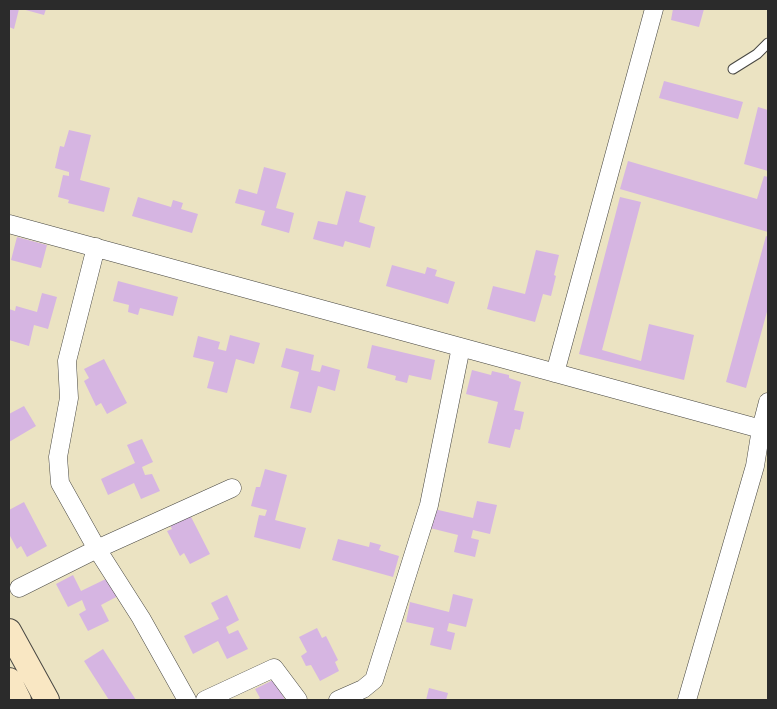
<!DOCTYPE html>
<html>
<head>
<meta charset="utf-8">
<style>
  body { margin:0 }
  #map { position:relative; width:777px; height:709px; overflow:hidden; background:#ebe3c2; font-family:"Shantell Sans",sans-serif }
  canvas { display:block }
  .frame { position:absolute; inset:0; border:10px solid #2b2b2b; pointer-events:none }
</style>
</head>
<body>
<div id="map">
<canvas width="777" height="709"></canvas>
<div class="frame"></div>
</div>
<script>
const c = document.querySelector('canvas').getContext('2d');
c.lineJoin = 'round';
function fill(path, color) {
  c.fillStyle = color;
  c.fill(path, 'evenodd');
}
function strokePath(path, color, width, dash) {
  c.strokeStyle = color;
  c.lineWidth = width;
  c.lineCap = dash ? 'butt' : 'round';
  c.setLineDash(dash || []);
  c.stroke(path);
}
const building = new Path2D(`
  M 9,9 L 19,9 L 14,29 L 9,27 Z
  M 22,9 L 46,9 L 44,15 Z
  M 673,9 L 704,9 L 699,27 L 671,20 Z
  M 664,81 L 743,102 L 738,119 L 659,98 Z
  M 758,107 L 768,110 L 768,171 L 744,164 Z
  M 69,130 L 91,135 L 80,180 L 110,188 L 104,212 L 68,203 L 69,200 L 58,197 L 63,175 L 69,176 L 69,172 L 55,168 L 60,146 L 64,147 Z
  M 628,161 L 757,199 L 764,176 L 768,177 L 768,232 L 620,189 Z
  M 264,167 L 286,173 L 276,208 L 294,213 L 289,233 L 261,225 L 265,211 L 235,203 L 239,189 L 257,194 Z
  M 346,191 L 366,196 L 359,222 L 375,227 L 370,248 L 345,241 L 343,247 L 313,239 L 318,221 L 337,225 Z
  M 138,197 L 171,207 L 173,200 L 183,203 L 181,209 L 198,214 L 192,233 L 132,216 Z
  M 620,197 L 641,202 L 602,350 L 641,361 L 649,324 L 694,335 L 684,380 L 579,354 Z
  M 766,236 L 768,237 L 768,308 L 746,388 L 726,382 Z
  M 17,237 L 47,245 L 41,268 L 11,260 Z
  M 536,250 L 559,255 L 554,275 L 556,276 L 551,296 L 543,294 L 535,322 L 487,309 L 493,286 L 525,294 Z
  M 392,265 L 425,274 L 427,267 L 437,270 L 435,276 L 455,282 L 448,304 L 386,286 Z
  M 118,281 L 178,297 L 173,316 L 140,308 L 138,315 L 128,312 L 129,305 L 113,301 Z
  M 42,293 L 57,297 L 48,329 L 34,325 L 29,346 L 9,340 L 9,309 L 15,311 L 16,306 L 37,312 Z
  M 230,335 L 260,343 L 254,364 L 236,359 L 227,393 L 207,388 L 214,362 L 193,357 L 198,336 L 220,342 L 218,349 L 226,351 Z
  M 372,345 L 435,360 L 431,380 L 409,375 L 407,383 L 395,380 L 396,376 L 367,368 Z
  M 286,348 L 314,355 L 311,370 L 320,372 L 322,365 L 340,370 L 335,391 L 318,386 L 311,413 L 290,408 L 299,372 L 281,367 Z
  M 104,359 L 127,403 L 107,414 L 101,403 L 96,406 L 84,381 L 89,378 L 84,369 Z
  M 472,370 L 491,375 L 492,371 L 509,375 L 509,378 L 521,382 L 514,410 L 524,412 L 520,430 L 515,429 L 510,448 L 488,443 L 498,402 L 466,394 Z
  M 24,406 L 36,426 L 9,442 L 9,414 Z
  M 142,439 L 153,462 L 142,467 L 145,475 L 152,474 L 160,491 L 141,499 L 134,483 L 108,495 L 101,479 L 135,463 L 127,445 Z
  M 265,469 L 287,475 L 275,520 L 306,528 L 300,549 L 254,537 L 259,515 L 265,516 L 267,510 L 251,506 L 256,487 L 260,487 Z
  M 477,501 L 497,505 L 490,534 L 473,530 L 471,538 L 479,540 L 475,557 L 454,552 L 458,535 L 430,528 L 434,509 L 473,518 Z
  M 24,502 L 47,546 L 27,557 L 21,546 L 17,549 L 9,534 L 9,510 Z
  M 187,509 L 210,554 L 190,564 L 184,553 L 180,556 L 167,531 L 172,529 L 167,519 Z
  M 338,539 L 369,547 L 370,542 L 381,545 L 379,550 L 399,556 L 393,577 L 332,560 Z
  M 73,575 L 81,591 L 112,576 L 122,594 L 101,605 L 109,621 L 88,631 L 79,614 L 86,610 L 82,600 L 68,607 L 56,584 Z
  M 453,594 L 473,599 L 466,627 L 449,623 L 447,631 L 455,633 L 451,650 L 430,645 L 434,628 L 406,622 L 410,602 L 449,612 Z
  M 227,595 L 239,620 L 226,627 L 229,634 L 238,630 L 248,649 L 227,659 L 218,641 L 193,654 L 184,636 L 219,619 L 211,603 Z
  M 317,628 L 322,638 L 326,636 L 338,660 L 335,662 L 339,671 L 320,681 L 311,665 L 306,666 L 301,656 L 307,652 L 299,637 Z
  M 103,649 L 136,700 L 109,700 L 84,661 Z
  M 275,679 L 285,700 L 256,700 L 260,698 L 255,689 Z
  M 429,688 L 448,693 L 446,700 L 426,700 Z`);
const lane = new Path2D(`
  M 733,69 L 757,54 L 768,43`);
const street = new Path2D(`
  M 9,224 L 761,429 L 768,433
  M 96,247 L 67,361 L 69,398 L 58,457 L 60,483 L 97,549 L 141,618 L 187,700
  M 555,373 L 654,9
  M 19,588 L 97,549 L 232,488
  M 205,700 L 274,668 L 298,700
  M 338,700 L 363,689 L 374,680 L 429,505 L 461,347
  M 687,700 L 755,466 L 761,429 L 768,402`);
const secondary = new Path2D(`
  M 9,631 L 47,700
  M 9,680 L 19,700`);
fill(building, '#d6b5e2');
strokePath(lane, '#484742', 11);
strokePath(street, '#484742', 19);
strokePath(secondary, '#484742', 26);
strokePath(lane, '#fff', 9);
strokePath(street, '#fff', 18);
strokePath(secondary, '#f9e7c3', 24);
</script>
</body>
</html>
